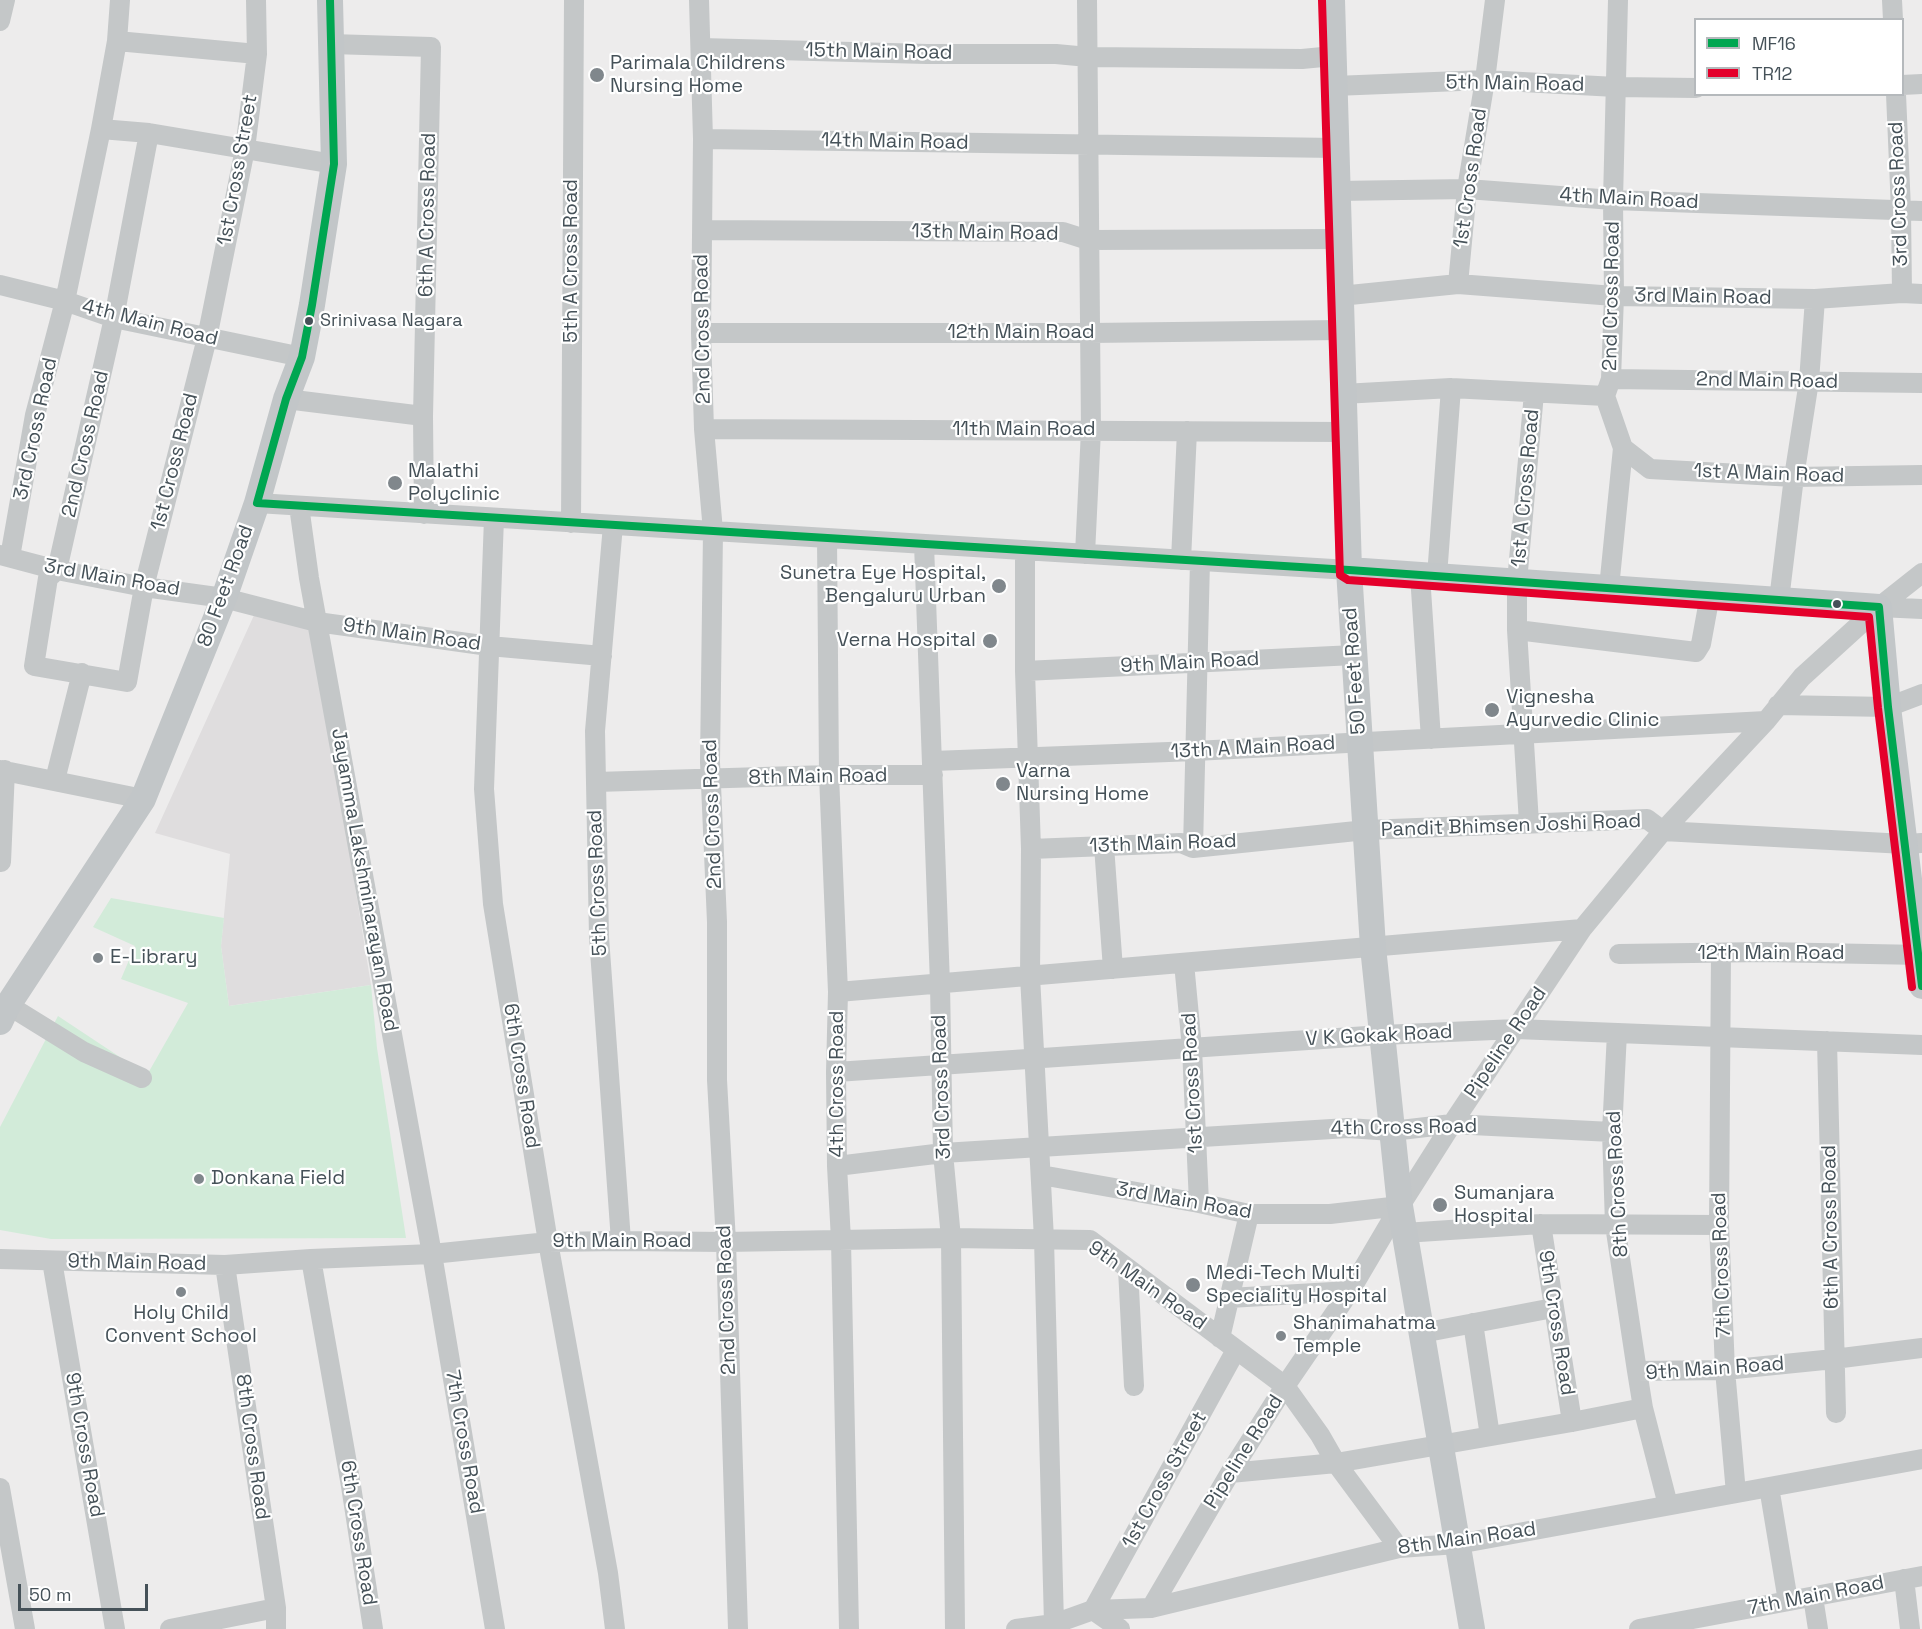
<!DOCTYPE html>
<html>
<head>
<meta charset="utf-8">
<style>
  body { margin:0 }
  #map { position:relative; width:1922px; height:1629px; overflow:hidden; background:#edecec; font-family:"Space Grotesk",sans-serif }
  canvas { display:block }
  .legend { position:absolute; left:1694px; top:18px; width:210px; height:78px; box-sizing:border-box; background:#fff; border:2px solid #b5b9bc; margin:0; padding:8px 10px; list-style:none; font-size:18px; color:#455158 }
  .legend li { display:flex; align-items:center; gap:12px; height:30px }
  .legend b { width:30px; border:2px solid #b5b9bc }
  .scale { position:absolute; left:18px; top:1584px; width:130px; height:27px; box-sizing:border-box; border:3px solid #455158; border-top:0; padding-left:8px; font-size:18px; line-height:21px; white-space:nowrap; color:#455158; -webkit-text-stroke:4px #fff; paint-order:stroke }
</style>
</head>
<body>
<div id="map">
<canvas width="1922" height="1629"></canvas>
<ul class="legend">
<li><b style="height:8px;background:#00a651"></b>MF16</li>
<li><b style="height:8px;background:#e4002b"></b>TR12</li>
</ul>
<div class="scale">50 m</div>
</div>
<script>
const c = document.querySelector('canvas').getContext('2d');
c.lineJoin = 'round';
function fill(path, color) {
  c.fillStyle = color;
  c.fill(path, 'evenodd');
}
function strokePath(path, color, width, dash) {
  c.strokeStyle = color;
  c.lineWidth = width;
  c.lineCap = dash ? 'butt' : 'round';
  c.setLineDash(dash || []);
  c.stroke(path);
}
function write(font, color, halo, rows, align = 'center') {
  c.font = font + ' "Space Grotesk",sans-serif';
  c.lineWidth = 4.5;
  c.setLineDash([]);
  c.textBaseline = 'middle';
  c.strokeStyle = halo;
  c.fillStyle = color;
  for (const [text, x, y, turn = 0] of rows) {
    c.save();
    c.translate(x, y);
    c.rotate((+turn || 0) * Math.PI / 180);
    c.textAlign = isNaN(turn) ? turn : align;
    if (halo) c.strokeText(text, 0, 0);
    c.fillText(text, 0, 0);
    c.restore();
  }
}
const education = new Path2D(`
  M 260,602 L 311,616 L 371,985 L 229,1006 L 221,946 L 230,854 L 155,833 Z`);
const green = new Path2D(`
  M 111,898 L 224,918 L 221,946 L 229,1006 L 371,985 L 377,1048 L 406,1238 L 51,1239 L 0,1230 L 0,1127 L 58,1016 L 147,1075 L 188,1003 L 121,979 L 135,946 L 93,927 Z`);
const minor = new Path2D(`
  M 699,0 L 703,139 L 701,333 L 704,429 L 713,531 L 710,762 L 717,922 L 717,1080 L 726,1242 L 738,1629
  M 1892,0 L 1893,20
  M 0,21 L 5,0
  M 117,41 L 257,54
  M 331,44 L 431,47 L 423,416 L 424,514
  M 701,48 L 927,54 L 1056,54 L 1088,57 L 1302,59 L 1333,56
  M 1902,85 L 1922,84
  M 1334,86 L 1485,80 L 1616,87 L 1696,88
  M 1896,94 L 1901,210 L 1902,293
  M 101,129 L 149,133 L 334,164
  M 149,133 L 114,318 L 57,570 L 48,578 L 34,666 L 127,682 L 144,587 L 207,338 L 245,149 L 257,54 L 256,0
  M 703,139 L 1336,148
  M 1337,191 L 1467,189 L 1613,200 L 1922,211
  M 703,230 L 1063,232 L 1088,240 L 1339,239
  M 1458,284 L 1467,189 L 1485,80 L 1495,0
  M 0,285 L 65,301 L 114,318 L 302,357
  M 1340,296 L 1458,284 L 1614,296 L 1815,299 L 1902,293 L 1922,294
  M 701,333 L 1090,333 L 1341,330
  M 1611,379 L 1922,383
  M 1343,394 L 1451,388 L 1605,396
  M 286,399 L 423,416
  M 704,429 L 1344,432
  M 1623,448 L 1650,469 L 1794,477 L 1922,475
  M 257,503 L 1349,570
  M 299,506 L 309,578 L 432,1254 L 495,1629
  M 494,518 L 484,789 L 493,904 L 548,1242 L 608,1573 L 615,1629
  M 571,523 L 574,0
  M 613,525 L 595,731 L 599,937 L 621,1241
  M 827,538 L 829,775 L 838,992 L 836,1072 L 837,1166 L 841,1240 L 849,1629
  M 924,544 L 940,984 L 943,1153 L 951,1238 L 955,1629
  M 1025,550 L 1025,671 L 1031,849 L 1030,976 L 1044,1239 L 1054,1624
  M 1085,554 L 1091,430 L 1087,0
  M 0,555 L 57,570 L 144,587 L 224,598 L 317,622 L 489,646 L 602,656
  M 10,557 L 35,415 L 65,301 L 101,129 L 117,41 L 120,0
  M 1181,560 L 1187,431
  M 1420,575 L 1431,739
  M 1437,576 L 1451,388
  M 1609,588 L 1623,448 L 1605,396 L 1611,379 L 1614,296 L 1613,200 L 1618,0
  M 1779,600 L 1794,477 L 1809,381 L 1815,299
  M 1879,607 L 1922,609
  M 1517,630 L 1696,652 L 1701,644 L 1710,595
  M 1025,671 L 1354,655
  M 1778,705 L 1888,707 L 1922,694
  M 933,761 L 1195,751 L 1766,721
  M 0,770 L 143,799
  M 55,780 L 82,673
  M 596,782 L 829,775 L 933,775
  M 1529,823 L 1517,630 L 1517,582 L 1534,393
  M 1104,846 L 1113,969
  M 1193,848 L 1200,561
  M 1031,849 L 1181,843 L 1193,848 L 1366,830 L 1647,819 L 1663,831 L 1905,844 L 1922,843
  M 1,862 L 5,770
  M 1721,953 L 1719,1225 L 1725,1370 L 1736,1493
  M 1619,954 L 1765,952 L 1922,955
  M 1184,963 L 1192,1048 L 1199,1203
  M 838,992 L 1582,929
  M 8,1005 L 84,1052 L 142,1078
  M 1617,1033 L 1612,1132 L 1615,1225 L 1637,1371
  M 1827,1041 L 1836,1413
  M 836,1072 L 1382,1035 L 1516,1029 L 1922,1045
  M 837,1166 L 943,1153 L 1348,1128 L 1392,1131 L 1452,1124 L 1612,1132
  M 1041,1175 L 1199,1203 L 1249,1214 L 1330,1214 L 1400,1206
  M 1541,1224 L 1572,1422
  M 1404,1233 L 1541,1224 L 1719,1225
  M 0,1259 L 225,1265 L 311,1259 L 432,1254 L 548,1242 L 621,1241 L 726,1242 L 951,1238 L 1090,1240 L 1285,1386 L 1320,1435 L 1336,1463 L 1399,1548
  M 311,1259 L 351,1486 L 373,1629
  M 52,1261 L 115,1629
  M 225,1265 L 276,1608 L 276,1629
  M 1128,1269 L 1134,1386
  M 1229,1298 L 1350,1291
  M 1473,1323 L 1490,1436
  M 1422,1333 L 1553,1308
  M 1220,1338 L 1249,1214
  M 1643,1408 L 1668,1505
  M 1230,1473 L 1336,1463 L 1572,1422 L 1643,1408 L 1637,1371 L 1725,1370 L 1834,1359 L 1922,1348
  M 1769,1487 L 1788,1601
  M 0,1488 L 25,1629
  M 1904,1579 L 1910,1629
  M 1813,1597 L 1818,1629
  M 1151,1608 L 1230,1473 L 1285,1386 L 1350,1291 L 1400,1206 L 1452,1124 L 1582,929 L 1663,831 L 1766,721 L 1802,677 L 1879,607 L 1922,573
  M 170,1629 L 276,1608
  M 1016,1629 L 1054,1624 L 1093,1610 L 1151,1608 L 1399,1548 L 1458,1544 L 1922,1459
  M 1120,1629 L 1093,1610 L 1236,1350
  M 1639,1629 L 1922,1576`);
const major = new Path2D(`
  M 1332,0 L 1349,570 L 1373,947 L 1400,1206 L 1472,1629
  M 1349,570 L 1879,607 L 1888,707 L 1922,986
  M 0,1022 L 8,1005 L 143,799 L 224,598 L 257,503 L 286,399 L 302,357 L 312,305 L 334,164 L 330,0`);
const bus1 = new Path2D(`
  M 330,0 L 334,164 L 312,305 L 302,357 L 286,399 L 257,503 L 1349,570 L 1879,607 L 1888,707 L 1922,986`);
const bus2 = new Path2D(`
  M 1322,0 L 1340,575 L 1348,580 L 1869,617 L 1878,708 L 1912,987`);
const markers = [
  [597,75,8,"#80878c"],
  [309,321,5,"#455158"],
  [395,483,8,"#80878c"],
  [999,586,8,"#80878c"],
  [1837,604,5,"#455158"],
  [990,641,8,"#80878c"],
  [1492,710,8,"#80878c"],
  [1003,784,8,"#80878c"],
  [98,958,6,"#80878c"],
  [199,1179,6,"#80878c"],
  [1440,1205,8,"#80878c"],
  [1193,1285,8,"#80878c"],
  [181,1292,6,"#80878c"],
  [1281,1336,6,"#80878c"]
];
const busNames = [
  ["Srinivasa Nagara",320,321]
];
const streetNames = [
  ["15th Main Road",879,52,1],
  ["5th Main Road",1515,84,1],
  ["14th Main Road",895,142,1],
  ["1st Cross Street",238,170,-80],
  ["1st Cross Road",1471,178,-82],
  ["3rd Cross Road",1899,194,-92],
  ["4th Main Road",1629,199,3],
  ["6th A Cross Road",428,215,-89],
  ["13th Main Road",985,233,1],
  ["5th A Cross Road",572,261,-90],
  ["2nd Cross Road",1612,296,-89],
  ["3rd Main Road",1703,297,1],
  ["4th Main Road",150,323,14],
  ["2nd Cross Road",703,329,-91],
  ["12th Main Road",1021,333],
  ["2nd Main Road",1767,381,1],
  ["3rd Cross Road",36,429,-78],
  ["11th Main Road",1024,430],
  ["2nd Cross Road",86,444,-77],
  ["1st Cross Road",175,462,-76],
  ["1st A Main Road",1769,474,2],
  ["1st A Cross Road",1526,488,-85],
  ["3rd Main Road",112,578,10],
  ["80 Feet Road",226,586,-70],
  ["9th Main Road",412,635,8],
  ["9th Main Road",1190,663,-3],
  ["50 Feet Road",1355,671,-94],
  ["13th A Main Road",1253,748,-3],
  ["8th Main Road",818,777,-1],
  ["2nd Cross Road",713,814,-92],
  ["Pandit Bhimsen Joshi Road",1511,826,-2],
  ["13th Main Road",1163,844,-2],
  ["Jayamma Lakshminarayan Road",364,880,80],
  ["5th Cross Road",598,883,-92],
  ["12th Main Road",1771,954],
  ["V K Gokak Road",1379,1036,-3],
  ["Pipeline Road",1506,1043,-56],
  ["6th Cross Road",521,1076,81],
  ["1st Cross Road",1193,1083,-93],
  ["4th Cross Road",838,1084,-90],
  ["3rd Cross Road",942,1087,-92],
  ["4th Cross Road",1404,1128,-1],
  ["8th Cross Road",1618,1184,-93],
  ["3rd Main Road",1184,1201,10],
  ["6th A Cross Road",1831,1227,-91],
  ["9th Main Road",622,1242],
  ["9th Main Road",137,1263,1],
  ["7th Cross Road",1722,1265,-92],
  ["9th Main Road",1147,1286,35],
  ["2nd Cross Road",727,1300,-92],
  ["9th Cross Road",1556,1323,81],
  ["9th Main Road",1715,1369,-4],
  ["7th Cross Road",464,1442,80],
  ["9th Cross Road",84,1445,80],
  ["8th Cross Road",252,1447,82],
  ["Pipeline Road",1244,1452,-58],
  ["1st Cross Street",1165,1480,-61],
  ["6th Cross Road",358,1533,81],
  ["8th Main Road",1467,1539,-8],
  ["7th Main Road",1816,1596,-11]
];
const poiNames = [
  ["Parimala Childrens",610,64],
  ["Nursing Home",610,87],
  ["Malathi",408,472],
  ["Polyclinic",408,495],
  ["Sunetra Eye Hospital,",986,574,"right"],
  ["Bengaluru Urban",986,597,"right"],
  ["Verna Hospital",976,641,"right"],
  ["Vignesha",1506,698],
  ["Ayurvedic Clinic",1506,721],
  ["Varna",1016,772],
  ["Nursing Home",1016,795],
  ["E-Library",110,958],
  ["Donkana Field",211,1179],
  ["Sumanjara",1454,1194],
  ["Hospital",1454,1217],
  ["Medi-Tech Multi",1206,1274],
  ["Speciality Hospital",1206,1297],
  ["Holy Child",181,1314,"center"],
  ["Convent School",181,1337,"center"],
  ["Shanimahatma",1293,1324],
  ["Temple",1293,1347]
];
fill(education, '#dfddde');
fill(green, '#d2ebd9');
strokePath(minor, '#c4c7c8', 20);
strokePath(major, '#c2c6c8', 26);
strokePath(bus1, '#00a651', 8);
strokePath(bus2, '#e4002b', 8);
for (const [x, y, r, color] of markers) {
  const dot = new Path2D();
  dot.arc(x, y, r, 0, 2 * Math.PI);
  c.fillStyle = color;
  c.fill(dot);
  strokePath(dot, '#fff', 2);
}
write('18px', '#455158', '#fff', busNames, 'left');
write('20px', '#455158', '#fff', streetNames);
write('20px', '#455158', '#fff', poiNames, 'left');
</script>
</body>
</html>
